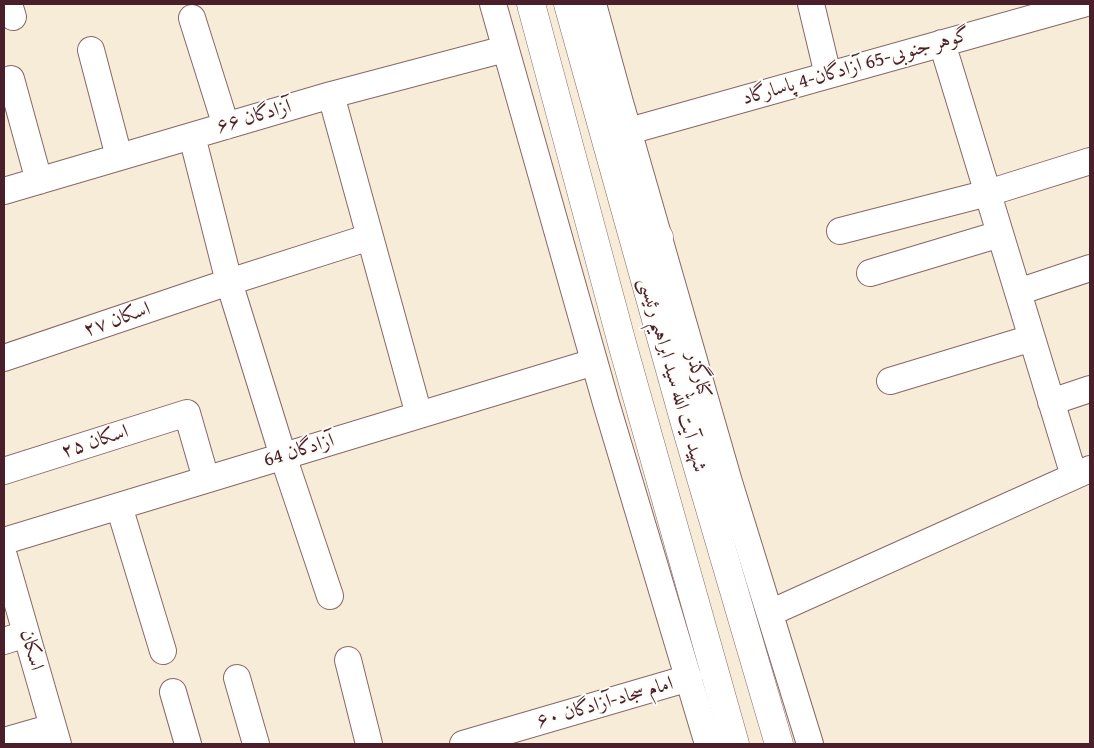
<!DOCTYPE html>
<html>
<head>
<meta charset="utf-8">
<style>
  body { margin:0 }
  #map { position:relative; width:1094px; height:748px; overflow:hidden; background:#f7ecd8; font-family:"Gentium Book Plus",serif }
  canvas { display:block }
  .frame { position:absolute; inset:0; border:5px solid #4a1f2b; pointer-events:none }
</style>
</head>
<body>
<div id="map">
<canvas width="1094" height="748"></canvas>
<div class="frame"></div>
</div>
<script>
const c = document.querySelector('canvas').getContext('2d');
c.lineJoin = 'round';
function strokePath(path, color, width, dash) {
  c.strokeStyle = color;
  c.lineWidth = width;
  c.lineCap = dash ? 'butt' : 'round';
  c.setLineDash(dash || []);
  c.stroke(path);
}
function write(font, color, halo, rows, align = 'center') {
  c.font = font + ' "Gentium Book Plus",Amiri,serif';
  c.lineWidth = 4;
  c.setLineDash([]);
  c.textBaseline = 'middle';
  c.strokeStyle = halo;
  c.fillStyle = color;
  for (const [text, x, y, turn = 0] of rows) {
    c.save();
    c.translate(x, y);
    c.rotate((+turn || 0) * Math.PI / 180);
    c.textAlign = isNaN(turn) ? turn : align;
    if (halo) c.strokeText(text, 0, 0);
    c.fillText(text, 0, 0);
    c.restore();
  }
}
const minor = new Path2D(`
  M 9,4 L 13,17
  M 493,4 L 606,403 L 708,744
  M 593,4 L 619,99 L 729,482 L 810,744
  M 811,4 L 828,75
  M 192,18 L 226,126
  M 942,43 L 1074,476
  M 91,50 L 119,157
  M 11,79 L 39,181
  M 331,95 L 419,415
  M 629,131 L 1083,4
  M 192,136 L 229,282 L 283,456 L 330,596
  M 4,191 L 331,95 L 505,49
  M 840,231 L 988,193 L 1090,161
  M 870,273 L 1000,234
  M 1018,292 L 1090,268
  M 4,358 L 229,282 L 370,237
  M 890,381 L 1032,338
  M 1051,402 L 1090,389
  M 4,471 L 187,413 L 206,479
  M 119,506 L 163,651
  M 4,541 L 594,362
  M 4,556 L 58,744
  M 770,613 L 1090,469
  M 4,641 L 26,634
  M 348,660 L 369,744
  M 237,678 L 256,744
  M 173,692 L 188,744
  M 4,741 L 53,727
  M 463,744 L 689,678`);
const major = new Path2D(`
  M 531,4 L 623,347 L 735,744
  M 568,4 L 686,427 L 779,744
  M 636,244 L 659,237`);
const streetNames = [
  ["گوهر جنوبی-65 آزادگان-4 پاسارگاد",856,67,-16],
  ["آزادگان ۶۶",254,117,-16],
  ["اسکان ۲۷",117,320,-19],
  ["شهید آیت الله سید ابراهیم رئیسی",672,375,74],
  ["کنارگذر",698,375,74],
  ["اسکان ۲۵",95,442,-18],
  ["آزادگان 64",299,451,-17],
  ["اسکان",31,650,74],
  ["امام سجاد-آزادگان ۶۰",605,703,-16]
];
strokePath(minor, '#876768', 28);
strokePath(major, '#876768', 29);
strokePath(minor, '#fff', 26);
strokePath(major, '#fff', 28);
write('20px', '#4a1f2b', '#fdfcf7', streetNames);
</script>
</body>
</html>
